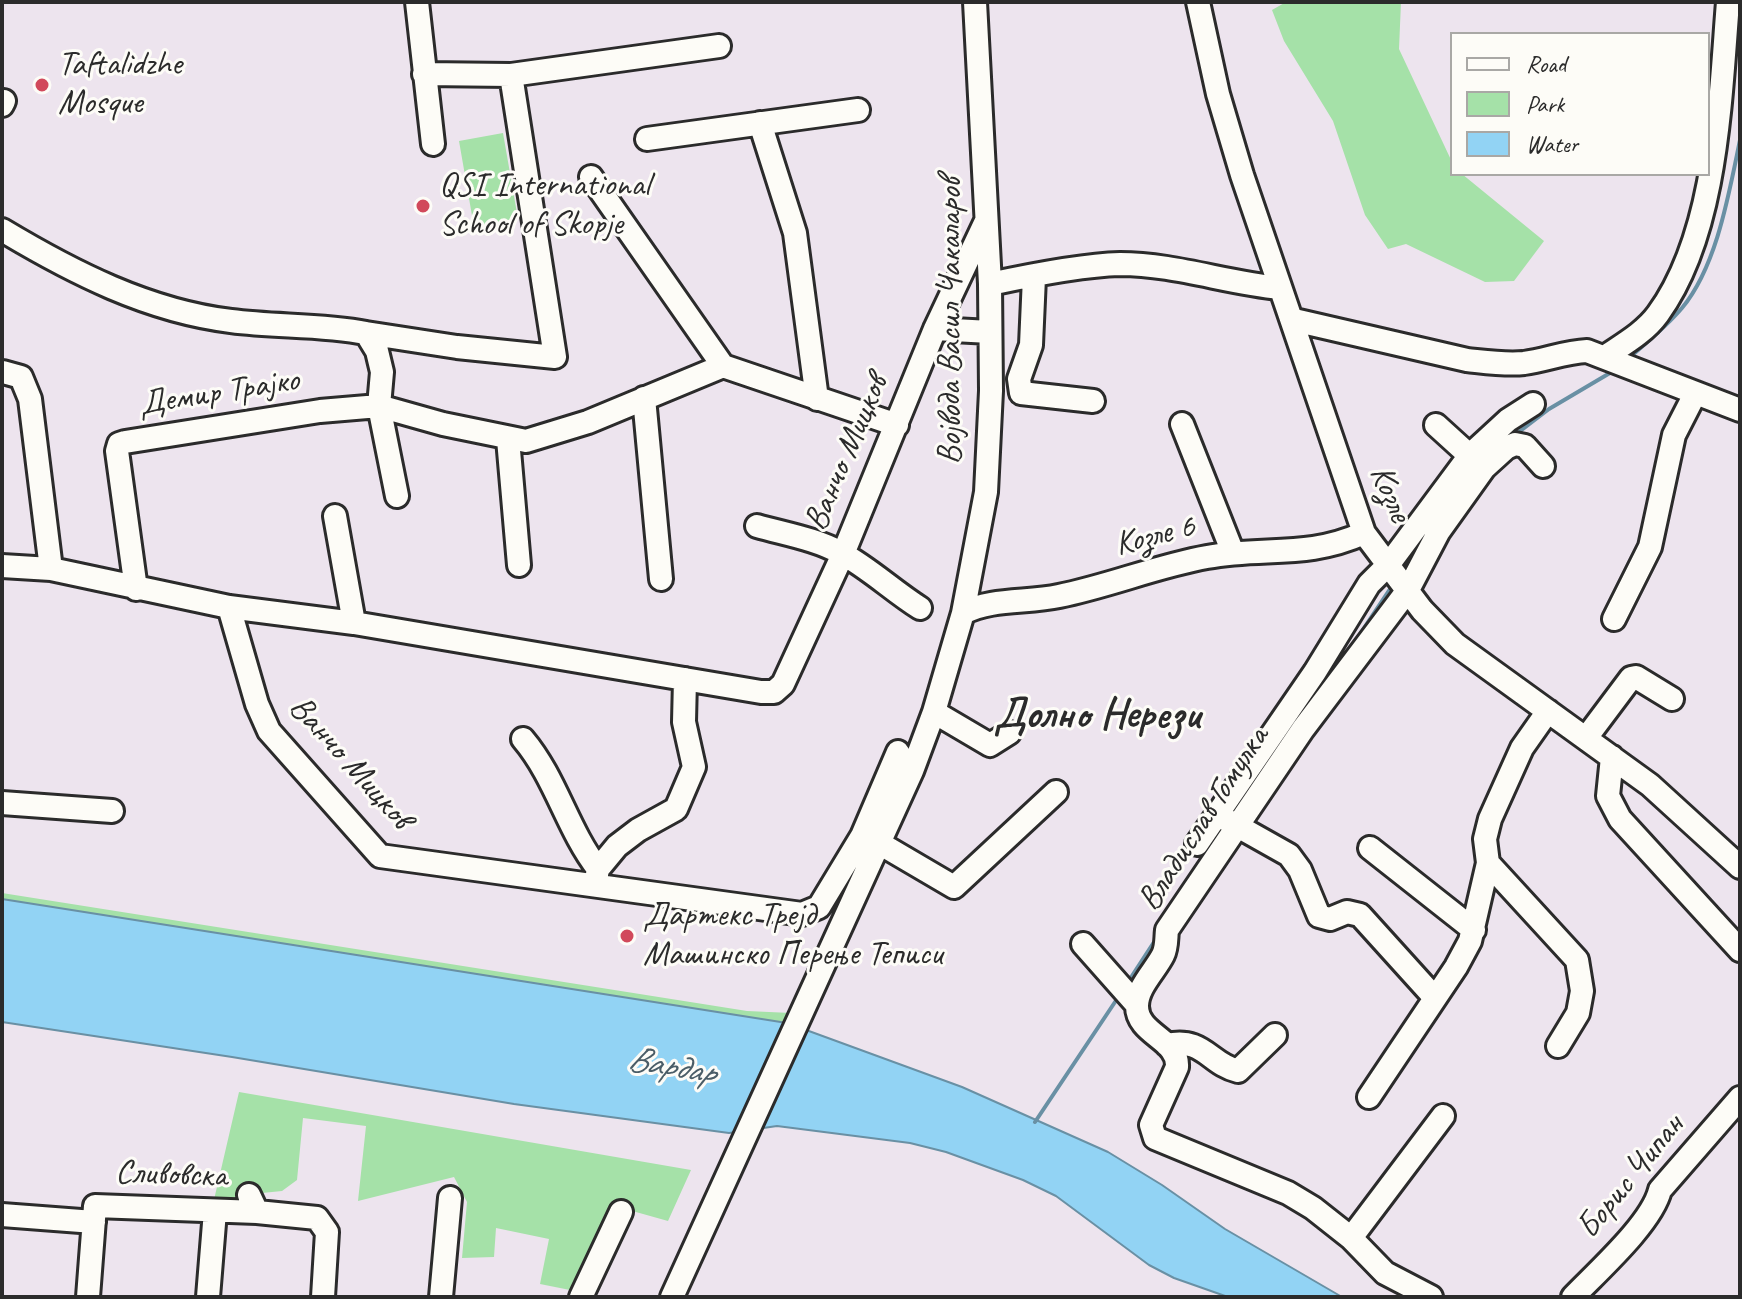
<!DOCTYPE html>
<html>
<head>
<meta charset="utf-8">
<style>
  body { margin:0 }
  #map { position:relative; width:1742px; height:1299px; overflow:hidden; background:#ede4ee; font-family:Caveat,sans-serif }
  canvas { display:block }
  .frame { position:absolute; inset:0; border:4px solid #2b2b2b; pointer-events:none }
  .legend { position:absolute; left:1450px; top:32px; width:260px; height:144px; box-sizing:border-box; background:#fdfcf7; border:2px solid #a9a8a5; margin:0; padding:10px 14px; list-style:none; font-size:24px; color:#2b2b2b }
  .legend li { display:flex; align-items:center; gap:16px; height:40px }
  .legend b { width:40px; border:2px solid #a9a8a5 }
</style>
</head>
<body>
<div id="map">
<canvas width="1742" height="1299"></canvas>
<div class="frame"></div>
<ul class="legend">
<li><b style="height:10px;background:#fdfcf7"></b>Road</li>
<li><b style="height:22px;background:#a5e1a8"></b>Park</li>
<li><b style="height:22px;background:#92d3f4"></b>Water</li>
</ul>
</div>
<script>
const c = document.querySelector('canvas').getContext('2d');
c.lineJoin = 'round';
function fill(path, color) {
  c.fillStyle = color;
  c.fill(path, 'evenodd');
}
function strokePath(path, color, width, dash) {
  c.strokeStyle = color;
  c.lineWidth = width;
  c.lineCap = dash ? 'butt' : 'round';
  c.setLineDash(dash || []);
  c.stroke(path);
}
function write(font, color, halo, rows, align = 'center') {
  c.font = font + ' Caveat,sans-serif';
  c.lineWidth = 6;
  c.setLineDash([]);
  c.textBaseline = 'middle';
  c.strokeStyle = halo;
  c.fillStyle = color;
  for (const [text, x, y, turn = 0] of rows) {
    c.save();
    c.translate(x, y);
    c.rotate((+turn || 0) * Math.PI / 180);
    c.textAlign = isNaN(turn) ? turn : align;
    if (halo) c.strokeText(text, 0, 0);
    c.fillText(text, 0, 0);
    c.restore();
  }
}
const green = new Path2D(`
  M 1286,2 L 1401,2 L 1399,49 L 1452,162 L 1452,174 L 1462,174 L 1544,241 L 1514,281 L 1485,282 L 1406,244 L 1388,249 L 1365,215 L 1333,121 L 1284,41 L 1272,10 Z
  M 503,133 L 518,219 L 474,227 L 459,141 Z
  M 2,893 L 747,1011 L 791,1013 L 786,1023 L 2,899 Z
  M 239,1092 L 691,1170 L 668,1221 L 611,1205 L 570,1290 L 540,1284 L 549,1239 L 496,1228 L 494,1257 L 462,1258 L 467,1202 L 454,1177 L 358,1201 L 366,1126 L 303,1118 L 297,1180 L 282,1191 L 242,1195 L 222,1210 L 213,1204 Z`);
const water = new Path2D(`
  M 2,899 L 787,1023 L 962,1087 L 1108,1152 L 1162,1185 L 1225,1229 L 1342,1297 L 1228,1297 L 1174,1278 L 1149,1265 L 1056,1196 L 1023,1180 L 946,1152 L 910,1143 L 777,1126 L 729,1133 L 514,1104 L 232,1057 L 2,1022 Z`);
const stream = new Path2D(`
  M 1628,359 C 1646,343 1666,327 1682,308 C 1717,266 1729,193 1740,140
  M 1515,435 L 1549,409 L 1615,370
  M 1401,573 L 1417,551
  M 1352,646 L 1394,583
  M 1128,982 L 1156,939
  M 1035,1122 L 1119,996`);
const minor = new Path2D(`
  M 417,2 L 433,144
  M 1198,2 L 1218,94 L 1242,175 L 1364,533 L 1422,610 L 1455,644 L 1650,785 L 1740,867
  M 424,74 L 511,75 L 719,46
  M 2,105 L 4,101
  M 760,123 L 795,233 L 817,399
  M 647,139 L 858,110
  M 591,177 L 723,366
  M 2,230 C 72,272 148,311 231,321 C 276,327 321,324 366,333 L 377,351 L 382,372 L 379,406 L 397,496
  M 1034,277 L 1031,345 L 1019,379 L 1021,393 L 1093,401
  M 990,284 C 1027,276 1084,265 1120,264 C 1174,264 1227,283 1280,288
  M 1294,320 L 1467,360 C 1486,362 1506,365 1524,363 C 1546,360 1565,352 1587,351 L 1740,410
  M 935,329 L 990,332
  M 366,333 L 457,347 L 555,357 L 511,75
  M 1606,356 C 1624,344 1645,332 1658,314 C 1717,233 1720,100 1728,2
  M 3,372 L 21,377 L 30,399 L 51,569
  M 644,398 L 661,579
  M 1182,424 L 1233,553
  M 1436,425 L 1480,465
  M 508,439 L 519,565
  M 335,516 L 354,623
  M 757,526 C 785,534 816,539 841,553 C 869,568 893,591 920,608
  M 2,566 L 51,569 L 229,607 L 354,623 L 761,692 L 774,692 L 783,684 L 843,554 L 935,329 L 986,221
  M 136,589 L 117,451 L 119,444 L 125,442 L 320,411 L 379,406 L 443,424 L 526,441 L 588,422 L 723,366 L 897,425
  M 229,607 L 257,704 L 269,731 L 380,856 L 802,914 L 819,907 L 862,836 L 898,752
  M 963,613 C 992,598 1027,603 1059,596 C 1109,586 1157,566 1207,557 C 1265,546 1306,559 1364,533
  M 1614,619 L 1650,547 L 1674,435 L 1695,394
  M 934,712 L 990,745 L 1009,733
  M 1586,738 L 1631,678 L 1636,677 L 1672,699
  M 523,739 C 556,778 567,829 598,869 L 596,880
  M 1612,757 L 1608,796 L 1620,819 L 1740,950
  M 2,803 L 112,811
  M 1225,819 L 1289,855 L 1300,870 L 1319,916 L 1330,919 L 1347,912 L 1360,915 L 1435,998
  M 879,843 L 954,887 L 1056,792
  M 1197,844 L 1315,672 L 1369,584 L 1389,564 L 1470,455 L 1508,420 L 1533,404
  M 1370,848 L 1474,930
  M 1488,863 L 1577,960 L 1582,991 L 1578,1013 L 1558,1046
  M 598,869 L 617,846 L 638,830 L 676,809 L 694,767 L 684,722 L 685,679
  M 1083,944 L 1137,1005
  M 1167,1045 C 1204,1037 1209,1064 1238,1071 L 1275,1035
  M 1369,1097 L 1456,967 L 1470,941 L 1488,863 L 1485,839 L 1490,819 L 1522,748 L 1548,711
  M 249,1195 L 257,1212 L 317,1218 L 327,1232 L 323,1297
  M 2,1215 L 94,1222
  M 1351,1238 L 1443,1116
  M 88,1297 L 95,1206 L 257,1212
  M 208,1297 L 215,1211
  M 441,1297 L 450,1198
  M 581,1297 L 621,1212
  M 672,1297 L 912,771 L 934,712 L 963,613 L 986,492 L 991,391 L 990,284 L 975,2
  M 1431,1297 L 1385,1273 L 1351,1238 L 1313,1208 L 1288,1193 L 1155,1138 L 1151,1125 L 1177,1067 C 1179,1039 1137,1035 1137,1006 C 1137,987 1155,971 1163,955 C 1167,947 1166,938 1167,930 L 1303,729 L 1408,590 L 1439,531 L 1484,468 L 1506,448 L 1515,444 L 1525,446 L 1543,466
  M 1573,1297 C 1598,1271 1652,1223 1660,1190 L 1740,1098`);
const markers = [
  [42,85,8,"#d1495b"],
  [423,206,8,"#d1495b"],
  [627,936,8,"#d1495b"]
];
const poiNames = [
  ["Taftalidzhe",58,65],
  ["Mosque",58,104],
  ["QSI International",439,186],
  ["School of Skopje",439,225],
  ["Дартекс Трејд",643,916],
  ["Машинско Перење Теписи",643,955]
];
const streetNames = [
  ["Војвода Васил Чакаларов",951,321,-90],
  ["Демир Трајко",219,393,-9],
  ["Ванчо Мицков",847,453,-67],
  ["Козле",1390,494,67],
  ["Козле 6",1155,536,-14],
  ["Ванчо Мицков",350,763,48],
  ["Владислав Гомулка",1204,819,-57],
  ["Сливовска",171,1175,2],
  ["Борис Чипан",1631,1177,-51]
];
const waterNames = [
  ["Вардар",671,1067,10]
];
const districtNames = [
  ["Долно Нерези",1097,716]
];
fill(green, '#a5e1a8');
fill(water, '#92d3f4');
strokePath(water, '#6990a4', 2);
strokePath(stream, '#6990a4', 4);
strokePath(minor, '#2b2b2b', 28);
strokePath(minor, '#fdfcf7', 22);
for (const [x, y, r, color] of markers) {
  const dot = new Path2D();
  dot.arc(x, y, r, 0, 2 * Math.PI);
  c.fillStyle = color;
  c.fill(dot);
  strokePath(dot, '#fdfcf7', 3);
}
write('34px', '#2b2b2b', '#fdfcf7', poiNames, 'left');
write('34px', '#2b2b2b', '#fdfcf7', streetNames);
write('italic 36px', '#4a5d67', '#fdfcf7', waterNames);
write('bold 42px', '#2b2b2b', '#fdfcf7', districtNames);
</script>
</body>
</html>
